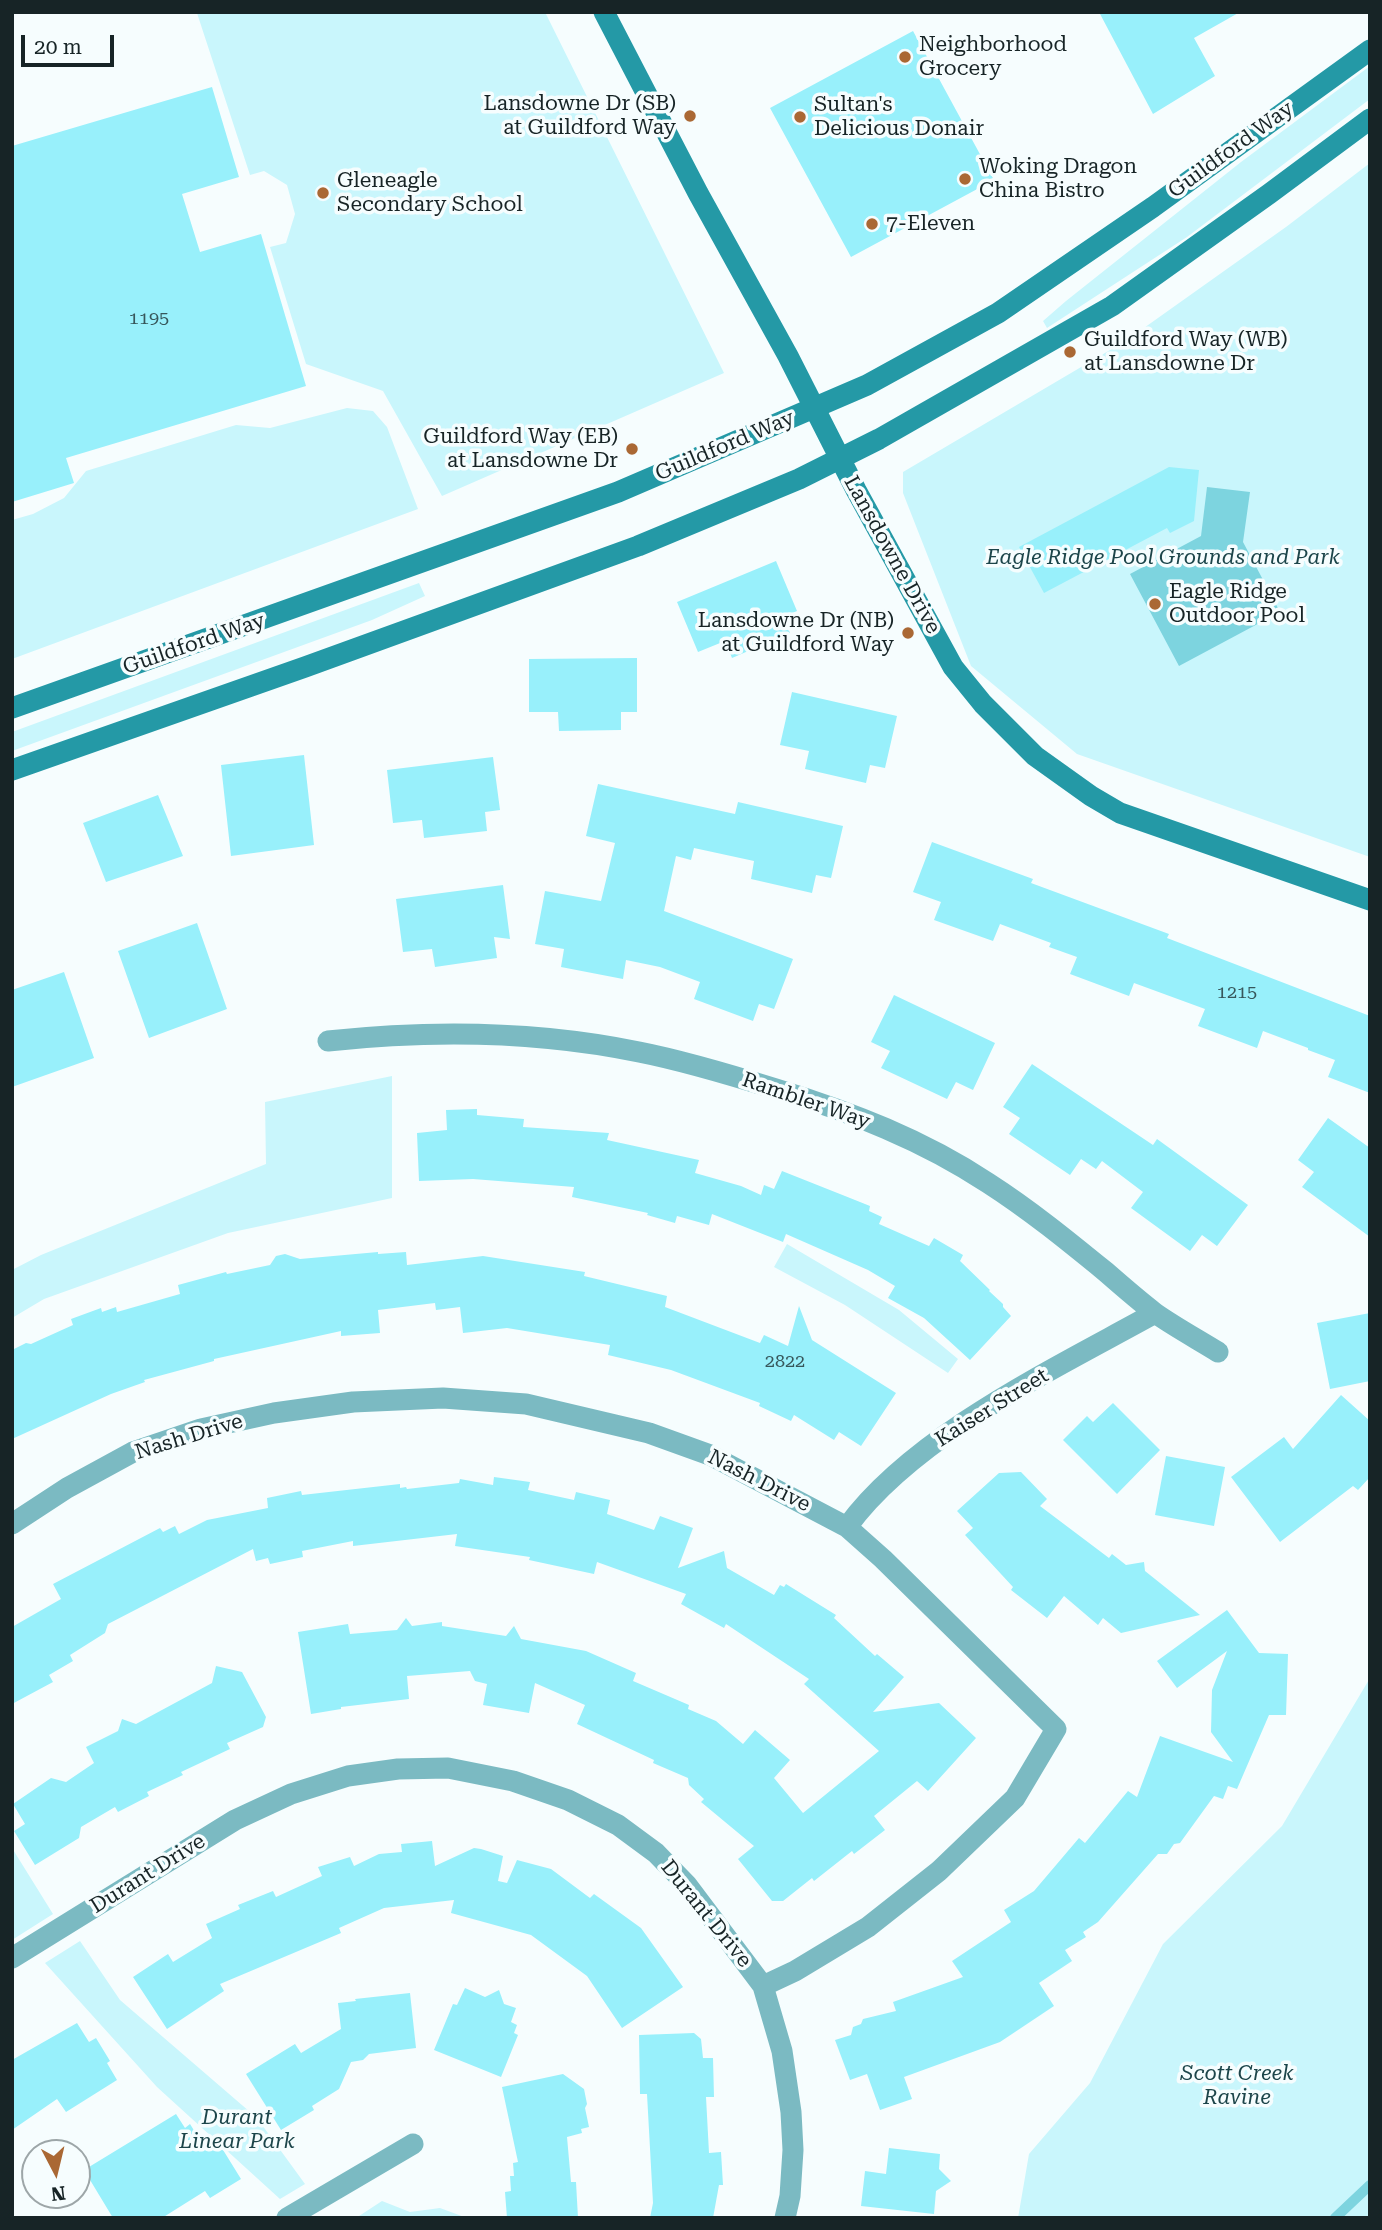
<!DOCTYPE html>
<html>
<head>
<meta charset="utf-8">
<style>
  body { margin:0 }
  #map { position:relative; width:1382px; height:2230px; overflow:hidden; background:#f6fdfe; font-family:"Roboto Serif",serif }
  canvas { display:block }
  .frame { position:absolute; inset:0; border:14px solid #172426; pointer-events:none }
  .north { position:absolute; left:21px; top:2139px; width:70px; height:70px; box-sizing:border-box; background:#f6fdfe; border:2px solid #9da6a8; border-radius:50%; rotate:173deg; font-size:19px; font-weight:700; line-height:28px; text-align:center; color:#172426 }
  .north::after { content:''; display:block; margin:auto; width:24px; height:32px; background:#aa6834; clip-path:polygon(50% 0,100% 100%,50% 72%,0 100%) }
  .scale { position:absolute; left:21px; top:35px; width:93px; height:32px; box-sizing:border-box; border:4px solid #172426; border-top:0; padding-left:9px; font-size:21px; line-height:24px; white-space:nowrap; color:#172426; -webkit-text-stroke:5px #f6fdfe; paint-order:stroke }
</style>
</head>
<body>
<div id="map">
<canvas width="1382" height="2230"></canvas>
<div class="frame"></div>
<div class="north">N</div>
<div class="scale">20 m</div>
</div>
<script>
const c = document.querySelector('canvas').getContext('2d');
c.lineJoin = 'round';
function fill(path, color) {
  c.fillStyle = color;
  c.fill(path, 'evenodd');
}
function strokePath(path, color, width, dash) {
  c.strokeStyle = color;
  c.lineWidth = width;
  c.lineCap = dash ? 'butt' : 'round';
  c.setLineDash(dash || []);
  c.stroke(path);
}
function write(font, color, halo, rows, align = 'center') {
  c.font = font + ' "Roboto Serif",serif';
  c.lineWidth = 7;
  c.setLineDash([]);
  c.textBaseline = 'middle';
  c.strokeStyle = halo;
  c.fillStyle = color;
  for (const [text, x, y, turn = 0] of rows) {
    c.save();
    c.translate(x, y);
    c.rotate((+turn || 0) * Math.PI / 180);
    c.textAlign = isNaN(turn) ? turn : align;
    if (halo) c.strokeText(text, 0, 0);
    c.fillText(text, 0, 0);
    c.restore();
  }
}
const green = new Path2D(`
  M 199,12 L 545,12 L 724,373 L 442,496 L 383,391 L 306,364 L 270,247 L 286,243 L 295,214 L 287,185 L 264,171 L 250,175 L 197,13 Z
  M 1370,66 L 1370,99 L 1187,237 L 1047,328 L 1043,321 L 1066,301 L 1241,162 Z
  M 1370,163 L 1370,857 L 1077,754 L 971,666 L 903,493 L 903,472 L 1127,340 L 1286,227 Z
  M 347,408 L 373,411 L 387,427 L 418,509 L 12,659 L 12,520 L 33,514 L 64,498 L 86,471 L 236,425 L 270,428 Z
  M 419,583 L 425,596 L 372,620 L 12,751 L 12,732 Z
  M 392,1076 L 392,1198 L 228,1233 L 44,1299 L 12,1318 L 12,1270 L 41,1255 L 266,1164 L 265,1102 Z
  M 787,1244 L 899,1310 L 958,1359 L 948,1373 L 845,1305 L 774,1267 Z
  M 1370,1678 L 1370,2218 L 1018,2218 L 1029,2154 L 1090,2083 L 1163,1944 L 1282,1826 Z
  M 12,1848 L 53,1914 L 12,1940 Z
  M 80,1941 L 120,2000 L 257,2118 L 305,2184 L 280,2199 L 157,2087 L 45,1963 Z
  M 382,2201 L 410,2212 L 440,2208 L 467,2218 L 356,2218 Z`);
const water = new Path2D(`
  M 1207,487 L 1250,492 L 1243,542 L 1280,612 L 1179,666 L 1130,574 L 1201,536 Z`);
const stream = new Path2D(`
  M 1335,2218 L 1370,2185`);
const building = new Path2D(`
  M 1099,12 L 1240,12 L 1194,38 L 1215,76 L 1153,114 Z
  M 913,31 L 994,180 L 851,257 L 770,108 Z
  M 212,87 L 239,177 L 182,194 L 200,252 L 261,234 L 306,386 L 66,458 L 74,483 L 12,502 L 12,146 Z
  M 1169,467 L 1199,470 L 1194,521 L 1170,533 L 1167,528 L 1044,593 L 1019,547 Z
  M 776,561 L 797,611 L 783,617 L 790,633 L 732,658 L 725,641 L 698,652 L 677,602 Z
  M 637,658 L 637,712 L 621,712 L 621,730 L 559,731 L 558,712 L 529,712 L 529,659 Z
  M 792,692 L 897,716 L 885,768 L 870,765 L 866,783 L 805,769 L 809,751 L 780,745 Z
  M 304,755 L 314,845 L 231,856 L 221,765 Z
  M 493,757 L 500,810 L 485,812 L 487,831 L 424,838 L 422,820 L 393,823 L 387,770 Z
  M 598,784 L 735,814 L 738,802 L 843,826 L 831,878 L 816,875 L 812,893 L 751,879 L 754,861 L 694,848 L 691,860 L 676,856 L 664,911 L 793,959 L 774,1009 L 759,1004 L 753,1021 L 694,999 L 700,982 L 660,967 L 626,960 L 623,979 L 561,967 L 564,949 L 535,944 L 545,891 L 601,901 L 615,843 L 586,836 Z
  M 158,795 L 183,856 L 106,882 L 83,823 Z
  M 932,842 L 1033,879 L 1031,883 L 1169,934 L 1167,938 L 1370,1016 L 1370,1093 L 1328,1077 L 1335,1060 L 1308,1050 L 1308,1048 L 1263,1031 L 1257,1048 L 1198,1026 L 1205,1009 L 1134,983 L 1129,996 L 1070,974 L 1077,957 L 1049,947 L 1051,943 L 1000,924 L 993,941 L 934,920 L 941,902 L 913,892 Z
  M 503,885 L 510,939 L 494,937 L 497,958 L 435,967 L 432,949 L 403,952 L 396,899 Z
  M 197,923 L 227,1009 L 149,1038 L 118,951 Z
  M 64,972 L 94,1058 L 12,1087 L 12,990 Z
  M 894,995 L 995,1043 L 973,1090 L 956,1082 L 947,1099 L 881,1068 L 890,1051 L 871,1042 Z
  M 1032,1064 L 1153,1145 L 1157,1139 L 1248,1205 L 1217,1246 L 1202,1235 L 1190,1251 L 1131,1208 L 1143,1192 L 1102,1161 L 1096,1169 L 1081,1159 L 1070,1175 L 1009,1134 L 1020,1118 L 1003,1107 Z
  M 477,1109 L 477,1115 L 524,1119 L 523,1127 L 609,1133 L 607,1140 L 699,1160 L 695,1173 L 741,1186 L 761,1195 L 764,1185 L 774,1189 L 782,1171 L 845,1196 L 870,1206 L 869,1211 L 882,1217 L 879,1224 L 929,1246 L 934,1238 L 963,1255 L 960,1261 L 990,1290 L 989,1291 L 1003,1304 L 1003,1307 L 1011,1316 L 970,1360 L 924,1318 L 888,1298 L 895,1286 L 868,1270 L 786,1234 L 783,1242 L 712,1214 L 709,1225 L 677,1216 L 675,1223 L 647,1215 L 648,1213 L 572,1197 L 574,1187 L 473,1179 L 419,1181 L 417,1133 L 447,1130 L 446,1110 Z
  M 1328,1118 L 1370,1148 L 1370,1237 L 1302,1187 L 1314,1172 L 1298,1160 Z
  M 378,1252 L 378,1254 L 406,1252 L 407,1265 L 483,1256 L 585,1272 L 584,1276 L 667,1296 L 665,1307 L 760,1343 L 764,1335 L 788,1346 L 799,1306 L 812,1340 L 896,1393 L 861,1446 L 839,1432 L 834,1440 L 794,1415 L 791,1421 L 759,1406 L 760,1403 L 671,1370 L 608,1355 L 610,1345 L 507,1328 L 463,1333 L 460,1307 L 436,1310 L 435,1303 L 378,1310 L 380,1333 L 341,1336 L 341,1331 L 214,1359 L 214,1361 L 144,1380 L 145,1382 L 111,1394 L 12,1439 L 12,1360 L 14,1349 L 26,1343 L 31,1344 L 73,1325 L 71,1319 L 101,1308 L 102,1312 L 116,1307 L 117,1312 L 180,1294 L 178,1285 L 226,1272 L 227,1274 L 270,1265 L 276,1256 L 285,1254 L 300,1259 Z
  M 1370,1313 L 1370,1381 L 1330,1389 L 1317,1323 Z
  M 1341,1395 L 1370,1421 L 1370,1477 L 1358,1490 L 1353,1486 L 1280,1542 L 1231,1477 L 1284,1437 L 1293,1449 Z
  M 1113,1403 L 1160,1450 L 1117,1494 L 1063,1440 L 1087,1416 L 1093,1422 Z
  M 1166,1456 L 1225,1467 L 1214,1526 L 1155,1515 Z
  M 1021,1472 L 1047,1499 L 1040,1506 L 1109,1558 L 1112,1554 L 1126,1565 L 1144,1562 L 1145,1571 L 1200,1615 L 1121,1633 L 1103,1618 L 1098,1625 L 1064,1596 L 1047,1618 L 1011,1590 L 1013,1587 L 965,1535 L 973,1528 L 957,1511 L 999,1473 Z
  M 494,1477 L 530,1482 L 528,1490 L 574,1500 L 576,1492 L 610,1500 L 607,1514 L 654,1530 L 660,1516 L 693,1528 L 678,1568 L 724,1551 L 727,1568 L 774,1595 L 780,1585 L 784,1587 L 786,1584 L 836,1615 L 834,1618 L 875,1656 L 877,1654 L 904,1677 L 873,1712 L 939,1703 L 976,1738 L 928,1791 L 917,1781 L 874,1816 L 885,1830 L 854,1854 L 852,1851 L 814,1881 L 812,1878 L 783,1901 L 772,1901 L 738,1859 L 754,1846 L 701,1802 L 704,1799 L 689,1785 L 688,1778 L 653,1763 L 654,1760 L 577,1724 L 585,1705 L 535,1683 L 529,1713 L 483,1705 L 487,1684 L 475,1681 L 470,1671 L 407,1676 L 409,1699 L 341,1707 L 341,1709 L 311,1714 L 298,1632 L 348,1624 L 350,1634 L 397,1630 L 406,1618 L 412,1626 L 442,1622 L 442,1626 L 506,1636 L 514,1626 L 521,1639 L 586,1651 L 636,1673 L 633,1681 L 689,1705 L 688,1709 L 716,1721 L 743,1744 L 755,1730 L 790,1760 L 774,1778 L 803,1813 L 879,1751 L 804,1684 L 809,1679 L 726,1624 L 724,1628 L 681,1604 L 686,1594 L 597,1562 L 594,1574 L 529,1560 L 530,1557 L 455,1546 L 457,1534 L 353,1546 L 353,1541 L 302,1551 L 303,1557 L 270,1564 L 268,1558 L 256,1561 L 253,1549 L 108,1624 L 105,1633 L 70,1655 L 73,1661 L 49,1675 L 53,1682 L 12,1704 L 12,1627 L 61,1599 L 53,1584 L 160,1528 L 163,1532 L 175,1526 L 179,1534 L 207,1520 L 268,1508 L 267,1498 L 301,1491 L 302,1495 L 400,1484 L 400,1488 L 406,1487 L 407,1489 L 459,1483 L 460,1479 L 493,1485 Z
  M 1227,1610 L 1259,1653 L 1288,1654 L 1286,1715 L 1269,1715 L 1237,1789 L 1228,1786 L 1223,1799 L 1214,1796 L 1180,1843 L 1174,1844 L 1167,1854 L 1158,1854 L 1098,1922 L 1083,1932 L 1086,1937 L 1065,1950 L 1072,1961 L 1039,1983 L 1054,2006 L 1000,2042 L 904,2077 L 912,2099 L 880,2110 L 867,2074 L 850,2080 L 835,2040 L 851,2035 L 853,2027 L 861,2024 L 863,2019 L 896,2011 L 893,2002 L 963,1977 L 952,1961 L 1011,1922 L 1004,1910 L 1034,1891 L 1079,1838 L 1085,1843 L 1128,1791 L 1137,1797 L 1160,1736 L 1233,1762 L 1211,1732 L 1212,1690 L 1227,1651 L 1177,1688 L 1157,1661 Z
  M 216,1666 L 242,1672 L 266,1717 L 263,1727 L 227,1743 L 230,1749 L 181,1772 L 183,1775 L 147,1792 L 149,1796 L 118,1812 L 115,1807 L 81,1827 L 79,1838 L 35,1865 L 14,1831 L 25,1824 L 13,1804 L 51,1778 L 66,1782 L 94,1763 L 86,1747 L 118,1731 L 122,1719 L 136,1724 L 212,1683 Z
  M 432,1841 L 435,1866 L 474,1848 L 481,1849 L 503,1856 L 498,1881 L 507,1883 L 517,1860 L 551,1869 L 590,1898 L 594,1894 L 641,1928 L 683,1987 L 622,2028 L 587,1976 L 531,1935 L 451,1913 L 454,1900 L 384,1908 L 339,1928 L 341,1933 L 220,1984 L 224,1991 L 167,2029 L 133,1977 L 168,1954 L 173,1962 L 212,1938 L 206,1924 L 240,1909 L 238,1905 L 273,1891 L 276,1897 L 322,1876 L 318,1867 L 350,1857 L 354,1866 L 379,1854 L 402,1852 L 401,1844 Z
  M 465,1988 L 485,1997 L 499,1990 L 504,2004 L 516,2008 L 511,2022 L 517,2025 L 514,2033 L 518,2035 L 501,2077 L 434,2050 L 453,2004 L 457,2005 Z
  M 410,1993 L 416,2048 L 369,2054 L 363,2060 L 351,2062 L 339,2089 L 312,2106 L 314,2110 L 281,2130 L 246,2074 L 295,2044 L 301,2053 L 341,2029 L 338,2003 L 356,2001 L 355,1999 Z
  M 77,2023 L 89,2042 L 96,2038 L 110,2061 L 107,2063 L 117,2080 L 66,2112 L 57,2099 L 12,2130 L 12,2060 Z
  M 694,2033 L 701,2039 L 703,2058 L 713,2058 L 714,2097 L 706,2097 L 709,2153 L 721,2152 L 723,2185 L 719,2185 L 713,2218 L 650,2218 L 653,2203 L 647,2094 L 640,2094 L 639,2035 Z
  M 563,2074 L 584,2089 L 587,2104 L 585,2108 L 589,2127 L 581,2129 L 582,2133 L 567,2137 L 571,2182 L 576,2182 L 578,2218 L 507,2218 L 505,2192 L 511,2191 L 510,2176 L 514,2176 L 513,2163 L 518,2162 L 502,2087 Z
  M 176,2114 L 185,2128 L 190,2124 L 200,2140 L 207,2136 L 214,2148 L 220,2145 L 241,2179 L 210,2198 L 205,2191 L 162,2218 L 113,2218 L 84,2170 Z
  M 889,2148 L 940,2154 L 939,2169 L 951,2181 L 936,2191 L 934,2214 L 861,2206 L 865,2171 L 886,2174 Z`);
const street = new Path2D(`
  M 328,1041 C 430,1030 537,1031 639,1052 C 685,1061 731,1075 776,1089 C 851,1112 923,1140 988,1183 C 1030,1210 1068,1241 1106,1272 C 1122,1286 1138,1300 1155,1313 C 1175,1327 1197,1339 1218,1352
  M 12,1524 L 67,1488 L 133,1452 L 201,1429 L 274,1413 L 353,1402 L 443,1398 L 526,1404 L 649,1433 L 710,1455 L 847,1527 L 883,1559 L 1056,1729 L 1015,1798 L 939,1871 L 868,1927 L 795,1971 L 763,1986
  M 847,1527 C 914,1435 1056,1368 1155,1313
  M 12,1958 L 235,1820 L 291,1794 L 348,1776 L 398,1769 L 448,1768 L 513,1781 L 568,1800 L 618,1825 L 656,1853 L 687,1885 L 763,1986 L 782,2051 L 791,2112 L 793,2150 L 790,2196 L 785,2218
  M 287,2218 L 413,2144`);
const secondary = new Path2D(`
  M 604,12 L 698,193 L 788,356 L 856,490 L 953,667 L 983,704 L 1035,756 L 1091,796 L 1120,813 L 1370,900
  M 12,708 L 618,492 L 867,385 L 998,313 L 1153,207 L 1370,50
  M 12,770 L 305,667 L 638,546 L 799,479 L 879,439 L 1112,306 L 1269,194 L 1370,119`);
const markers = [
  [905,57,7,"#aa6834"],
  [690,116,7,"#aa6834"],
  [800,117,7,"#aa6834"],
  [965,179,7,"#aa6834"],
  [323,193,7,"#aa6834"],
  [872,224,7,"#aa6834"],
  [1070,352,7,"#aa6834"],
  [632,449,7,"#aa6834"],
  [1155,604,7,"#aa6834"],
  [908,633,7,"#aa6834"]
];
const numberNames = [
  ["1195",149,319],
  ["1215",1237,993],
  ["2822",785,1362]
];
const poiNames = [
  ["Neighborhood",919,45],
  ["Grocery",919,69],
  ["Lansdowne Dr (SB)",676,104,"right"],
  ["at Guildford Way",676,128,"right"],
  ["Sultan's",814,105],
  ["Delicious Donair",814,129],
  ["Woking Dragon",979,167],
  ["China Bistro",979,191],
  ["Gleneagle",337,181],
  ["Secondary School",337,205],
  ["7-Eleven",886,224],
  ["Guildford Way (WB)",1084,340],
  ["at Lansdowne Dr",1084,364],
  ["Guildford Way (EB)",618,437,"right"],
  ["at Lansdowne Dr",618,461,"right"],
  ["Eagle Ridge",1169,592],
  ["Outdoor Pool",1169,616],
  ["Lansdowne Dr (NB)",894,621,"right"],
  ["at Guildford Way",894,645,"right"]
];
const streetNames = [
  ["Guildford Way",1231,150,-36],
  ["Guildford Way",725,446,-23],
  ["Lansdowne Drive",892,555,61],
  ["Guildford Way",194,644,-19],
  ["Rambler Way",806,1101,19],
  ["Kaiser Street",992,1408,-32],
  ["Nash Drive",189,1437,-17],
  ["Nash Drive",759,1481,27],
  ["Durant Drive",148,1874,-32],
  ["Durant Drive",706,1914,51]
];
const parkNames = [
  ["Eagle Ridge Pool Grounds and Park",1163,558],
  ["Scott Creek",1237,2074],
  ["Ravine",1237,2098],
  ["Durant",237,2118],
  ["Linear Park",237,2142]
];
fill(green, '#c9f6fc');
fill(water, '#7dd4df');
strokePath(stream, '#7dd4df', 10);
fill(building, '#98f0fb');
strokePath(street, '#7bbac2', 21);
strokePath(secondary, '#2499a6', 21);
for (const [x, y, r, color] of markers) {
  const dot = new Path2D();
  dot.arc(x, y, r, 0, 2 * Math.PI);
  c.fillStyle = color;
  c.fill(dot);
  strokePath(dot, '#f6fdfe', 2.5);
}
write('18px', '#37575b', null, numberNames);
write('21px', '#172426', '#f6fdfe', poiNames, 'left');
write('21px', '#172426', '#f6fdfe', streetNames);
write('italic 21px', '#1c454a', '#f6fdfe', parkNames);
</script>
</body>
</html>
